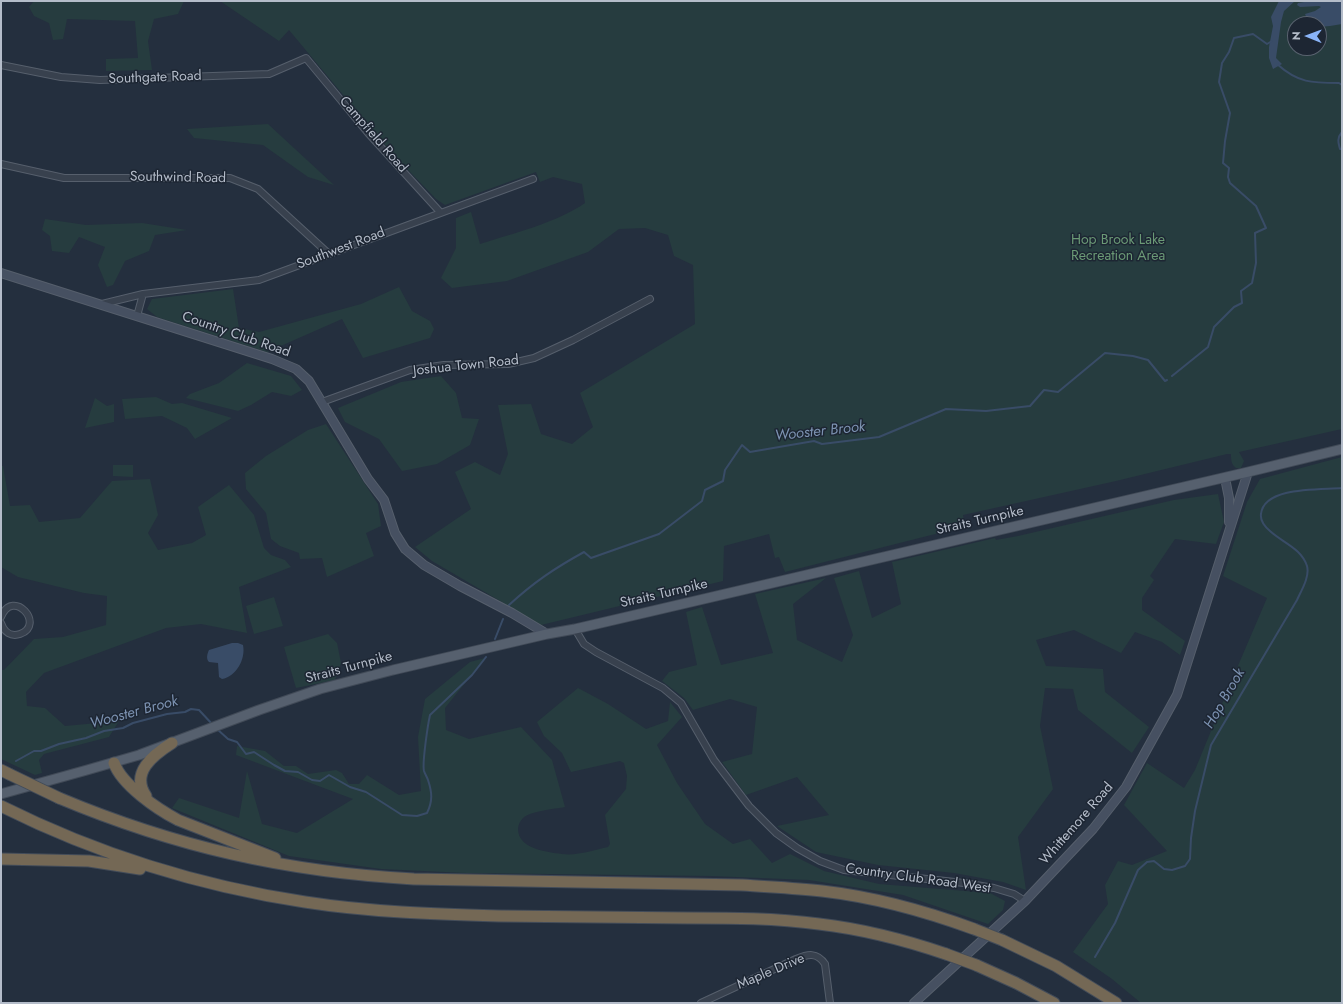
<!DOCTYPE html>
<html>
<head>
<meta charset="utf-8">
<style>
  body { margin:0 }
  #map { position:relative; width:1343px; height:1004px; overflow:hidden; background:#242f3e; font-family:Jost,sans-serif }
  canvas { display:block }
  .frame { position:absolute; inset:0; border:2px solid #b4bcc9; pointer-events:none }
  .north { position:absolute; left:1287px; top:16px; width:40px; height:40px; box-sizing:border-box; background:#1d2633; border:1px solid #59626f; border-radius:50%; rotate:271deg; font-size:11px; font-weight:700; line-height:16px; text-align:center; color:#b4bcc9 }
  .north::after { content:''; display:block; margin:auto; width:14px; height:18px; background:#8ab4f8; clip-path:polygon(50% 0,100% 100%,50% 72%,0 100%) }
</style>
</head>
<body>
<div id="map">
<canvas width="1343" height="1004"></canvas>
<div class="frame"></div>
<div class="north">N</div>
</div>
<script>
const c = document.querySelector('canvas').getContext('2d');
c.lineJoin = 'round';
function fill(path, color) {
  c.fillStyle = color;
  c.fill(path, 'evenodd');
}
function strokePath(path, color, width, dash) {
  c.strokeStyle = color;
  c.lineWidth = width;
  c.lineCap = dash ? 'butt' : 'round';
  c.setLineDash(dash || []);
  c.stroke(path);
}
function write(font, color, halo, rows, align = 'center') {
  c.font = font + ' Jost,sans-serif';
  c.lineWidth = 3;
  c.setLineDash([]);
  c.textBaseline = 'middle';
  c.strokeStyle = halo;
  c.fillStyle = color;
  for (const [text, x, y, turn = 0] of rows) {
    c.save();
    c.translate(x, y);
    c.rotate((+turn || 0) * Math.PI / 180);
    c.textAlign = isNaN(turn) ? turn : align;
    if (halo) c.strokeText(text, 0, 0);
    c.fillText(text, 0, 0);
    c.restore();
  }
}
const green = new Path2D(`
  M 34,1 L 184,1 L 178,14 L 154,19 L 148,41 L 152,70 L 106,71 L 106,59 L 138,58 L 135,21 L 67,19 L 63,39 L 53,40 L 49,23 L 34,16 L 29,7 Z
  M 220,1 L 1342,1 L 1342,429 L 1239,452 L 1244,461 L 1241,468 L 1236,468 C 1231,464 1231,460 1231,454 L 1227,454 L 1116,481 L 963,515 L 965,528 L 943,532 L 785,572 L 779,557 L 775,558 L 769,534 L 724,546 L 723,581 L 541,625 L 432,561 L 415,547 L 471,509 L 455,472 L 475,462 L 500,475 L 508,454 L 498,405 L 531,404 L 541,434 L 572,444 L 593,427 L 580,393 L 695,324 L 693,265 L 674,256 L 668,235 L 645,228 L 619,229 L 588,252 L 507,281 L 452,288 L 441,278 L 456,248 L 456,218 L 471,212 L 480,244 C 514,233 556,223 585,203 L 582,184 L 553,177 L 540,182 L 536,172 L 445,205 L 436,199 L 390,151 L 289,30 L 279,41 ZM 1295,24 L 1319,24 L 1319,48 L 1295,48 Z
  M 268,124 L 334,185 L 308,177 L 263,145 L 194,138 L 187,129 Z
  M 45,219 L 86,225 L 142,223 L 187,230 L 155,235 L 149,251 L 125,261 L 113,285 L 107,287 L 98,265 L 105,247 L 79,237 L 69,253 L 52,251 L 50,236 L 42,230 Z
  M 399,287 L 412,311 L 430,321 L 434,329 L 430,338 L 363,358 L 342,319 L 267,352 L 157,317 L 147,309 L 152,299 L 233,289 L 239,328 L 259,332 L 361,304 Z
  M 247,363 L 291,376 L 302,390 L 291,396 L 272,392 L 251,405 L 238,411 L 186,398 L 190,394 L 219,383 Z
  M 441,376 L 456,393 L 462,418 L 479,419 L 470,445 L 437,464 L 402,471 L 379,439 L 345,422 L 338,408 L 401,382 Z
  M 156,397 L 172,404 L 182,403 L 232,418 L 195,439 L 187,428 L 162,416 L 125,419 L 122,399 Z
  M 95,398 L 107,406 L 114,404 L 114,422 L 85,428 Z
  M 326,424 L 378,504 L 381,526 L 366,533 L 374,556 L 327,577 L 322,558 L 300,559 L 299,553 L 280,546 L 271,539 L 266,513 L 246,489 L 245,473 L 266,456 L 308,430 Z
  M 1342,457 L 1342,1003 L 1141,1003 L 1112,979 L 1073,952 L 1108,904 L 1105,885 L 1118,861 L 1132,865 L 1167,851 L 1124,805 L 1147,763 L 1184,788 L 1195,770 L 1231,682 L 1267,598 L 1223,576 L 1247,502 L 1260,479 Z
  M 113,465 L 133,465 L 133,477 L 113,476 Z
  M 1,466 L 3,466 L 10,506 L 30,505 L 39,522 L 80,518 L 112,481 L 150,479 L 158,515 L 148,533 L 158,550 L 192,543 L 206,535 L 198,507 L 229,485 L 254,515 L 264,548 L 271,555 L 285,560 L 291,567 L 239,587 L 247,633 L 201,624 L 166,628 L 44,673 L 26,692 L 27,706 L 45,708 L 65,726 L 119,721 L 109,737 L 44,754 L 39,760 L 42,773 L 35,775 L 1,759 L 1,670 L 4,670 L 34,639 L 63,637 L 106,625 L 107,596 L 84,593 L 18,577 L 1,567 Z
  M 1218,494 L 1224,522 L 1216,544 L 1175,539 L 1150,576 L 1154,580 L 1142,598 L 1142,610 L 1185,641 L 1180,655 L 1162,642 L 1135,632 L 1121,653 L 1074,630 L 1036,640 L 1046,666 L 1103,669 L 1105,692 L 1149,727 L 1132,753 L 1078,710 L 1073,689 L 1045,688 L 1040,726 L 1053,789 L 1018,837 L 1026,890 L 1003,882 L 954,873 L 878,865 L 816,852 L 777,826 L 829,815 L 797,777 L 746,795 L 722,762 L 752,754 L 757,707 L 730,699 L 693,710 L 684,698 L 662,681 L 669,672 L 697,665 L 686,612 L 702,607 L 721,665 L 773,653 L 755,594 L 826,578 L 793,604 L 797,640 L 842,662 L 853,635 L 834,578 L 859,571 L 872,618 L 901,604 L 892,562 L 995,538 L 996,540 L 1018,536 L 1174,500 Z
  M 274,597 L 283,626 L 254,634 L 246,606 Z
  M 328,634 L 337,643 L 341,663 L 335,680 L 296,688 L 284,647 Z
  M 485,658 L 445,708 L 446,730 L 469,739 L 521,727 L 552,760 L 565,807 C 554,809 531,811 523,818 C 520,821 518,825 518,829 C 518,849 547,852 562,854 C 577,856 594,850 608,847 L 610,844 L 605,815 L 626,789 L 627,776 L 624,763 L 620,761 L 571,772 L 562,753 L 544,736 L 537,722 L 578,688 L 608,704 L 646,729 L 668,721 L 670,702 L 682,717 L 657,745 L 677,783 L 705,824 L 733,844 L 750,839 L 772,863 L 790,854 L 824,871 L 879,884 L 990,893 L 1005,901 L 1003,910 L 988,924 L 903,895 L 809,880 L 711,876 L 466,873 L 381,869 L 289,856 L 172,808 L 179,798 L 239,818 L 247,771 L 262,824 L 297,833 L 353,799 L 236,755 L 237,746 L 265,751 L 284,766 L 296,766 L 308,774 L 336,770 L 342,773 L 349,784 L 359,784 L 367,775 L 399,795 L 421,791 L 418,737 L 425,699 L 470,662 Z`);
const water = new Path2D(`
  M 1279,1 L 1295,1 L 1284,11 L 1281,22 L 1276,58 L 1282,64 L 1273,69 L 1269,58 L 1269,47 L 1273,26 L 1271,17 Z
  M 1303,1 L 1342,1 L 1342,24 L 1330,26 L 1319,27 L 1319,24 L 1312,24 L 1307,19 L 1305,14 L 1315,11 L 1321,7 L 1319,6 L 1300,7 L 1297,5 L 1298,3 L 1304,2 Z
  M 232,643 L 238,643 L 243,645 C 246,659 236,677 222,679 L 219,677 L 218,663 L 209,662 C 206,659 207,654 209,650 Z`);
const stream = new Path2D(`
  M 1277,64 C 1298,83 1312,83 1339,83 L 1342,85
  M 1342,132 C 1337,138 1338,142 1340,149 L 1342,149
  M 1172,376 L 1208,347 L 1214,327 L 1234,307 L 1242,303 L 1241,291 L 1252,283 L 1256,263 L 1255,233 L 1266,228 L 1256,206 L 1230,183 L 1228,177 L 1229,168 L 1223,163 L 1225,141 L 1230,113 L 1219,82 L 1222,63 L 1229,52 L 1234,38 L 1253,34 L 1267,44 L 1272,41
  M 509,605 C 534,582 555,568 584,552 L 591,558 L 659,534 L 702,501 L 705,490 L 723,481 L 725,470 L 742,445 L 750,452 L 814,441 L 822,444 L 879,437 L 946,409 L 986,411 L 1030,406 L 1044,390 L 1058,392 L 1105,353 L 1133,356 L 1148,360 L 1165,381 L 1167,380
  M 495,639 L 503,619
  M 217,729 L 228,739 L 237,742 L 246,754 L 254,752 L 274,765 L 285,771 L 298,772 L 312,780 L 320,781 L 329,775 L 350,787 L 366,792 L 402,815 L 417,816 L 427,813 C 433,801 432,792 428,780 C 427,777 425,774 424,771 C 422,763 428,724 430,715 L 472,675 L 486,657
  M 16,761 L 34,751 L 41,751 L 59,744 L 86,738 L 104,731 L 123,728 L 133,723 L 167,714 L 185,712 L 191,709 L 199,710 L 213,725
  M 1095,957 L 1115,923 L 1138,870 L 1147,862 L 1154,861 L 1164,869 L 1172,870 L 1185,866 L 1190,859 L 1191,838 L 1195,811 L 1211,745 L 1297,600 C 1301,591 1310,577 1307,566 C 1301,548 1283,543 1270,531 C 1264,526 1260,521 1261,514 C 1264,486 1321,490 1342,488`);
const street = new Path2D(`
  M 1,65 L 61,77 L 100,80 L 269,74 L 306,58 L 368,133 L 440,212
  M 1,164 L 64,178 L 230,178 L 258,189 L 329,254
  M 102,304 L 143,294 L 259,280 L 533,179
  M 137,316 L 143,294
  M 322,402 L 410,370 L 444,365 L 508,364 L 534,358 L 573,340 L 650,299
  M 1,617 C 13,587 46,625 20,634 C 11,637 4,632 1,623
  M 575,629 L 584,644 L 596,652 L 663,688 L 681,703 L 714,760 L 749,806 L 776,833 L 797,848 L 820,861 L 844,870 L 964,883 L 994,888 L 1014,894 L 1025,901
  M 701,1003 L 796,959 C 808,954 817,952 825,964 L 830,1003`);
const secondary = new Path2D(`
  M 1,273 L 272,359 L 296,369 L 309,381 L 368,479 L 384,500 L 395,533 L 405,549 L 424,565 L 460,586 L 512,613 L 547,634
  M 1225,478 L 1229,498 L 1229,522
  M 914,1003 L 1025,901 L 1093,829 L 1126,787 L 1177,695 L 1248,472`);
const primary = new Path2D(`
  M 1,794 L 87,770 L 139,755 L 259,710 L 320,689 L 393,670 L 547,634 L 575,629 L 1248,472 L 1342,449`);
const highway = new Path2D(`
  M 114,763 C 122,785 157,809 178,820 L 275,858
  M 1,770 L 9,774
  M 146,796 C 130,773 153,755 172,743
  M 59,798 C 176,847 287,872 414,879 L 742,885 C 769,887 795,888 822,891 C 874,897 925,911 974,929
  M 1,806 C 97,854 200,886 305,902 C 369,912 434,914 499,916 C 562,917 625,917 688,918 C 732,918 775,918 819,924 C 862,929 905,940 946,954
  M 1,859 L 89,861 L 140,869
  M 1002,940 L 1056,966 L 1116,1003
  M 976,965 L 1016,983 L 1054,1003`);
const highwayBridge = new Path2D(`
  M 9,774 L 59,798
  M 974,929 L 1002,940
  M 946,954 L 976,965`);
const streetNames = [
  ["Southgate Road",155,78,-2],
  ["Campfield Road",373,135,49],
  ["Southwind Road",178,178,1],
  ["Southwest Road",341,249,-21],
  ["Country Club Road",236,335,19],
  ["Joshua Town Road",466,366,-6],
  ["Straits Turnpike",980,521,-13],
  ["Straits Turnpike",664,594,-13],
  ["Straits Turnpike",349,668,-15],
  ["Whittemore Road",1077,824,-49],
  ["Country Club Road West",918,879,8],
  ["Maple Drive",771,972,-23]
];
const parkNames = [
  ["Hop Brook Lake",1118,241],
  ["Recreation Area",1118,257]
];
const waterNames = [
  ["Wooster Brook",820,432,-6],
  ["Hop Brook",1225,699,-60],
  ["Wooster Brook",134,713,-15]
];
fill(green, '#263c3f');
fill(water, '#394c67');
strokePath(stream, '#394c67', 2);
strokePath(street, '#565f6c', 8);
strokePath(secondary, '#565f6c', 10);
strokePath(primary, '#414a57', 11);
strokePath(highway, '#434c59', 13);
strokePath(street, '#38414e', 6);
strokePath(secondary, '#465061', 8);
strokePath(primary, '#56606e', 9);
strokePath(highway, '#746855', 11);
strokePath(highwayBridge, '#434c59', 13, []);
strokePath(highwayBridge, '#746855', 11);
write('14px', '#b4bcc9', '#1d2633', streetNames);
write('14px', '#6b9a76', '#1d2633', parkNames);
write('italic 15px', '#7c92b1', '#1d2633', waterNames);
</script>
</body>
</html>
